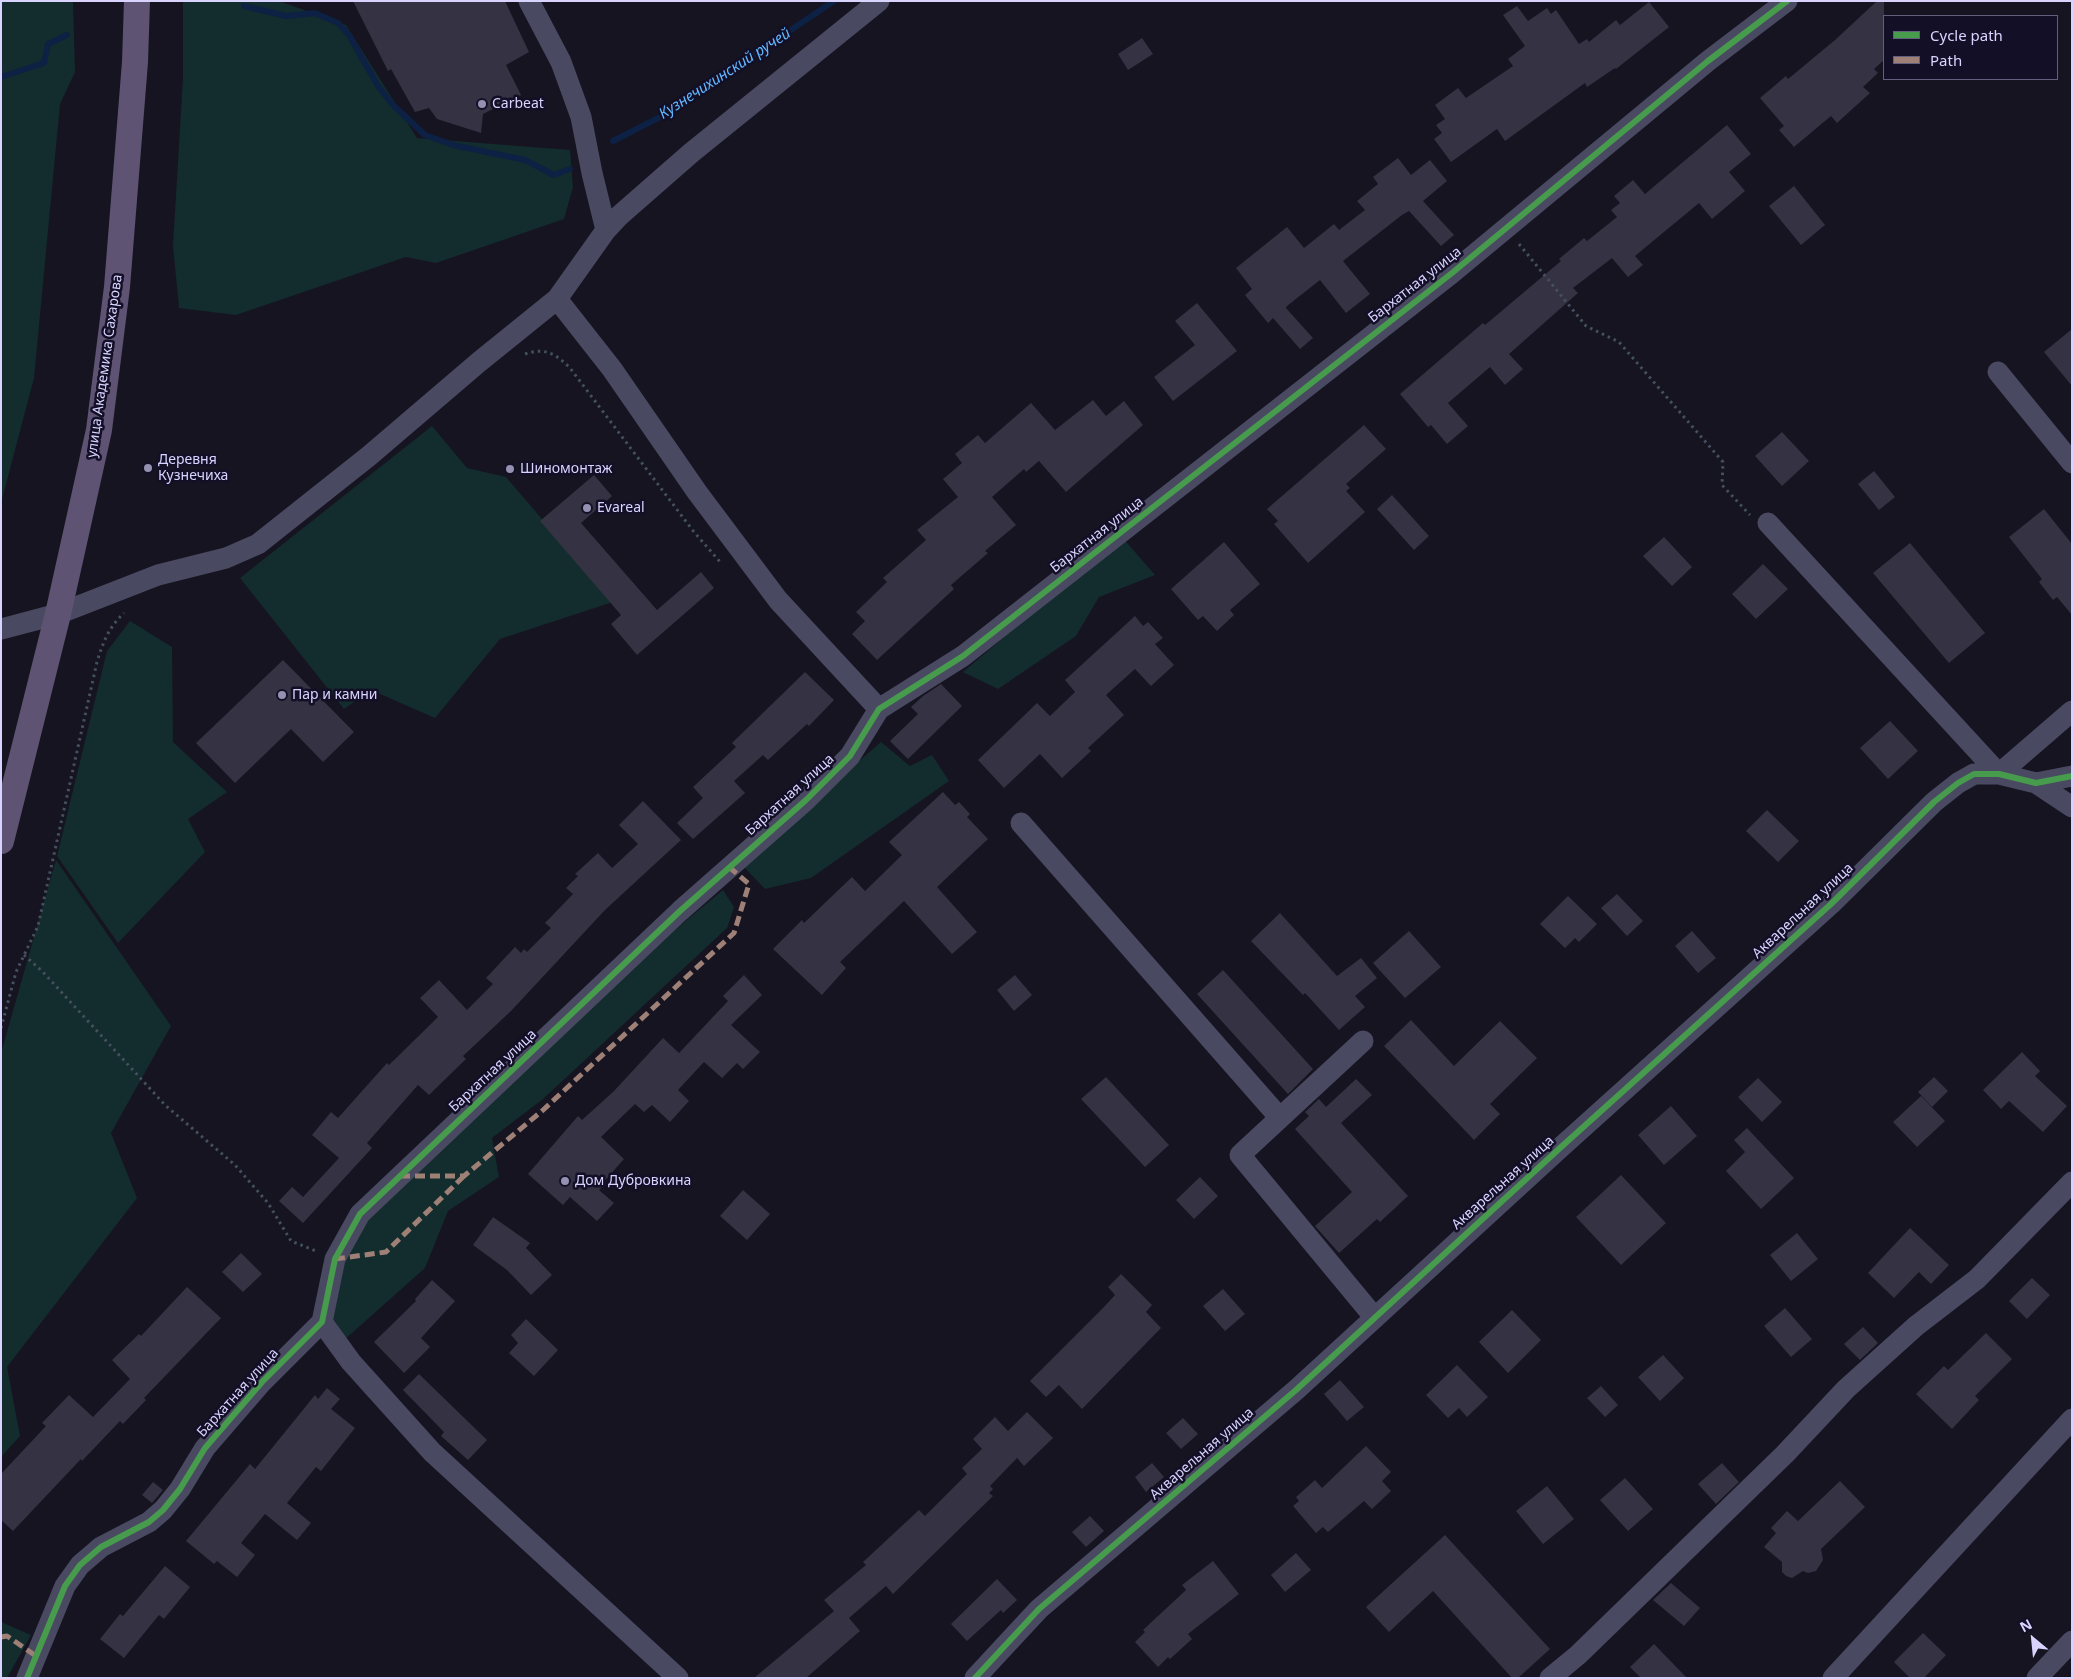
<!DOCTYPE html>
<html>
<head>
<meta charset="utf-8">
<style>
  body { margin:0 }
  #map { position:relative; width:2073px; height:1679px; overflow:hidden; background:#161421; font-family:"Noto Sans",sans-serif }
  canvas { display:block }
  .frame { position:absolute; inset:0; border:2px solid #d9d4ff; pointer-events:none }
  .legend { position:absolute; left:1883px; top:15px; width:175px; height:65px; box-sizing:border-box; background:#130f26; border:1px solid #625e7d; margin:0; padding:6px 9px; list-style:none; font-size:15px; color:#d9d4ff }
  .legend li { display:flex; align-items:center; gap:10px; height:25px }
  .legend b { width:25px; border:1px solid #625e7d }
  .north { position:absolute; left:2008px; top:1614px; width:50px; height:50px; -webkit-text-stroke:4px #130f26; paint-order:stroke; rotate:332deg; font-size:14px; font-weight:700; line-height:20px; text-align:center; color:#d9d4ff }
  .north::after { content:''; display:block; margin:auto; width:18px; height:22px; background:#d9d4ff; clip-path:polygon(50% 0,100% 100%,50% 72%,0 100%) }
</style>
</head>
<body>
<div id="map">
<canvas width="2073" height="1679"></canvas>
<div class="frame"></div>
<ul class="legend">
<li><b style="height:6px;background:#469c4c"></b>Cycle path</li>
<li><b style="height:6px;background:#9e8076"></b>Path</li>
</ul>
<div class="north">N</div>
</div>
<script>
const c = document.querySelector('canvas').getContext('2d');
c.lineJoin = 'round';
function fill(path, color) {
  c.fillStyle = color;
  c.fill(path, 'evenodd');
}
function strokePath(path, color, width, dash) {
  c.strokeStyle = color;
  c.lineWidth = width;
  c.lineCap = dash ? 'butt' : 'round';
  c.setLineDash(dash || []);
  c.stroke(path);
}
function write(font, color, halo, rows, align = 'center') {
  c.font = font + ' "Noto Sans",sans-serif';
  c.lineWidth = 5;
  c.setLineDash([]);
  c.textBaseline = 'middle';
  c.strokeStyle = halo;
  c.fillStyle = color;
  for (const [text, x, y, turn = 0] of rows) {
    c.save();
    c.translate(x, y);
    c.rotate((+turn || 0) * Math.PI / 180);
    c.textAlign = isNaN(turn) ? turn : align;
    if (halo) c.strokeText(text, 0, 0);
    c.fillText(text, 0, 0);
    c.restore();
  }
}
const green = new Path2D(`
  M 1,1 L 73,1 L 75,72 L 60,104 L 34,378 L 1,503 Z
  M 183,1 L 279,1 L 346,25 L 417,138 L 570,150 L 573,187 L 564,219 L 436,263 L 406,257 L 236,315 L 179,308 L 173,246 L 183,78 Z
  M 432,426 L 467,468 L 506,477 L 613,602 L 500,639 L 435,718 L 371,690 L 344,709 L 240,578 Z
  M 1122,537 L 1155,575 L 1099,597 L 1076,636 L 998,689 L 963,672 Z
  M 130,621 L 172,647 L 173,742 L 227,792 L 188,819 L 205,852 L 118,943 L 57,856 L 107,651 Z
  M 881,742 L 910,766 L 932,755 L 949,781 L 811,878 L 765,889 L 740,863 Z
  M 56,860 L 171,1026 L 111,1133 L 137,1198 L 7,1367 L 20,1436 L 1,1457 L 1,1053 Z
  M 723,890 L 734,907 L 727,928 L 543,1099 L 492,1138 L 499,1177 L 448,1211 L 425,1268 L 343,1341 L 330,1315 L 347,1249 L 370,1212 L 607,986 Z
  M 1,1622 L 31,1635 L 7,1678 L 1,1678 Z`);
const stream = new Path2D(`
  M 244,6 L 286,16 L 315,13 L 338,23 L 349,35 L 378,86 L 392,104 L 425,135 L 453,145 L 525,160 L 554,175 L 570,169
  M 1,77 L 44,63 L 48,44 L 67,35
  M 613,141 L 666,114 L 834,1`);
const building = new Path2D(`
  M 353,1 L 505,1 L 529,52 L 506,65 L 521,95 L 483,114 L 481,133 L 437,119 L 429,108 L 415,112 L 391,69 L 388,71 Z
  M 1877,1 L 1884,1 L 1884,60 L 1874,69 L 1878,73 L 1863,87 L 1870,93 L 1837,123 L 1831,116 L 1794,147 L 1779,130 L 1784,126 L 1760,98 L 1786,76 L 1788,79 L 1835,40 Z
  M 1649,2 L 1669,27 L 1616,69 L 1615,68 L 1587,87 L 1585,83 L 1505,141 L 1497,129 L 1451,162 L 1434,139 L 1442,133 L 1436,125 L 1445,119 L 1435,105 L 1458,88 L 1466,98 L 1513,66 L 1508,59 L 1525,46 L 1503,15 L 1517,6 L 1528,21 L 1547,8 L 1551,14 L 1556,10 L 1579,44 L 1587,39 L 1589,42 L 1616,20 L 1620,25 Z
  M 1142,38 L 1153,54 L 1128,70 L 1118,54 Z
  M 1727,125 L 1751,154 L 1729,172 L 1745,191 L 1712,219 L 1699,203 L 1635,256 L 1643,265 L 1628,277 L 1612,258 L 1573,288 L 1578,293 L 1509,354 L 1523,369 L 1505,385 L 1490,367 L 1448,403 L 1468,426 L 1447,444 L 1431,425 L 1428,427 L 1400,394 L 1483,323 L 1485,325 L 1561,261 L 1559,259 L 1584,238 L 1587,241 L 1617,217 L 1611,210 L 1620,203 L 1614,196 L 1633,180 L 1645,194 Z
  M 1398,158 L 1411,175 L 1430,160 L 1447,181 L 1423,201 L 1454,235 L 1441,246 L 1409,211 L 1402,215 L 1343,261 L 1370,294 L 1346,313 L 1320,280 L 1287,306 L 1286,308 L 1313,338 L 1300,349 L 1273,318 L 1268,323 L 1245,295 L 1252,289 L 1236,268 L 1287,227 L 1304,248 L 1334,224 L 1339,230 L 1365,210 L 1357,201 L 1378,184 L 1373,177 Z
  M 1794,186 L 1825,225 L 1801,245 L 1769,206 Z
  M 1197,303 L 1237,351 L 1173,401 L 1154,377 L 1195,345 L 1175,321 Z
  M 2072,329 L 2072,386 L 2044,352 Z
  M 1093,400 L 1106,416 L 1124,401 L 1143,425 L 1066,492 L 1039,461 L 1026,472 L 1024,469 L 992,497 L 1016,525 L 985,551 L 988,553 L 951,585 L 954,589 L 877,660 L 852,634 L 865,621 L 856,612 L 887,582 L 883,578 L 926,540 L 917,530 L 958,497 L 943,479 L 962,463 L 955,454 L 978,435 L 985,443 L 1031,403 L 1055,430 Z
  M 1364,425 L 1386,449 L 1346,484 L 1350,488 L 1346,491 L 1365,512 L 1308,563 L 1274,524 L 1278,521 L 1267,509 Z
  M 1782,432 L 1809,461 L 1782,486 L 1755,456 Z
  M 1874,471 L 1895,497 L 1879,510 L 1858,484 Z
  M 594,475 L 612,496 L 581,523 L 657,610 L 701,572 L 714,588 L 637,655 L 611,624 L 621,615 L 540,521 Z
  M 1392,495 L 1429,536 L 1414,550 L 1377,509 Z
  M 2044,509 L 2072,544 L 2072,615 L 2057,597 L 2053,600 L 2039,582 L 2042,579 L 2009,537 Z
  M 1664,537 L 1692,567 L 1672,586 L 1643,556 Z
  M 1224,542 L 1260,584 L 1230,610 L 1234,615 L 1217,631 L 1203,616 L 1198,620 L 1171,589 Z
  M 1910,543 L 1985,633 L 1949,663 L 1873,573 Z
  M 1763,564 L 1788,589 L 1756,619 L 1732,594 Z
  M 1135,616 L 1143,626 L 1148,622 L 1163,638 L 1155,644 L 1174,665 L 1151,686 L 1135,669 L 1106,695 L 1124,715 L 1088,748 L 1091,751 L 1062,778 L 1040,754 L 1004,788 L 978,760 L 1037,703 L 1050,716 L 1075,692 L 1065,680 Z
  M 283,660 L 354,732 L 323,762 L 291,729 L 235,783 L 196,743 Z
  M 805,672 L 834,700 L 809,726 L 807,724 L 768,760 L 763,755 L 734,781 L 745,793 L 693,839 L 677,823 L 703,798 L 693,787 L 736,747 L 732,743 Z
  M 941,684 L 962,706 L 908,759 L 890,741 L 918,714 L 911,707 L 923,696 Z
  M 1890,721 L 1918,751 L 1888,779 L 1860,748 Z
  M 943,792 L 955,805 L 959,802 L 970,814 L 967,817 L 988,839 L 937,887 L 977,932 L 952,954 L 904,901 L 840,962 L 846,968 L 822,995 L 773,949 L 802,920 L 804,923 L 852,877 L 865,891 L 902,855 L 889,842 Z
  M 643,801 L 681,840 L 605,910 L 511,1011 L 463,1056 L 466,1059 L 429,1095 L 418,1085 L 367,1143 L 372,1148 L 303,1223 L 279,1201 L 292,1187 L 303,1197 L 339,1158 L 312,1135 L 331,1112 L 338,1118 L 387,1063 L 389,1065 L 438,1017 L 420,998 L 439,980 L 467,1010 L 493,984 L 486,978 L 515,947 L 521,953 L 524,949 L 527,952 L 551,928 L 545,923 L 573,894 L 566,888 L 578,876 L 575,874 L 598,853 L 612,868 L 638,844 L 619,825 Z
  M 1767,810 L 1799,841 L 1778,862 L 1746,831 Z
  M 1617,894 L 1643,921 L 1627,936 L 1601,908 Z
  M 1568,896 L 1597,924 L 1579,942 L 1575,938 L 1565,948 L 1540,924 Z
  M 1280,913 L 1337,976 L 1361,958 L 1377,978 L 1355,996 L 1365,1007 L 1339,1030 L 1305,993 L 1303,995 L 1251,941 Z
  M 1409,931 L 1441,967 L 1405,998 L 1373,963 Z
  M 1692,931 L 1716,958 L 1698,973 L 1675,946 Z
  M 1223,970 L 1313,1069 L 1288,1094 L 1197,994 Z
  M 744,975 L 762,995 L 731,1025 L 760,1052 L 743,1069 L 737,1063 L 722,1078 L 704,1062 L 678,1090 L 689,1101 L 670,1122 L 652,1105 L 644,1112 L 635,1104 L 601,1137 L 624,1159 L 600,1186 L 602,1187 L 599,1190 L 614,1203 L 597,1221 L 570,1197 L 563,1205 L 528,1174 L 578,1116 L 582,1120 L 614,1091 L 663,1038 L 679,1053 L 728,1001 L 723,996 Z
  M 1015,975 L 1032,995 L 1014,1011 L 997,990 Z
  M 1411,1020 L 1454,1066 L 1500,1021 L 1537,1058 L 1490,1104 L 1500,1114 L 1474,1140 L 1384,1046 Z
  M 2022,1052 L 2040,1071 L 2035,1076 L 2067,1106 L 2043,1132 L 2009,1101 L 2001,1109 L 1983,1090 Z
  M 1106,1077 L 1169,1145 L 1145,1167 L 1081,1099 Z
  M 1934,1077 L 1948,1091 L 1932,1107 L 1918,1092 Z
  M 1758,1078 L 1782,1102 L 1762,1122 L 1738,1097 Z
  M 1356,1079 L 1372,1095 L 1341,1123 L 1408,1196 L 1380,1222 L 1377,1219 L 1339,1253 L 1315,1226 L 1352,1192 L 1295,1129 L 1309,1116 L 1305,1112 L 1319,1099 L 1326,1107 Z
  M 1921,1096 L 1945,1121 L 1917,1147 L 1893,1122 Z
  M 1671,1106 L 1697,1136 L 1664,1165 L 1638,1135 Z
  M 1747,1128 L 1794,1178 L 1761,1209 L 1726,1171 L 1745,1152 L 1734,1140 Z
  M 1621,1175 L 1666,1223 L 1621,1265 L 1576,1217 Z
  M 1200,1177 L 1218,1196 L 1194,1219 L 1176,1200 Z
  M 743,1190 L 770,1214 L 747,1240 L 720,1216 Z
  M 493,1217 L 530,1243 L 526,1248 L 552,1275 L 531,1295 L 507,1270 L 473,1245 Z
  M 1910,1228 L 1949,1265 L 1931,1284 L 1919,1272 L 1894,1298 L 1868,1273 Z
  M 1797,1233 L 1818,1259 L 1791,1281 L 1770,1255 Z
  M 241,1253 L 262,1274 L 243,1292 L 222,1272 Z
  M 1121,1274 L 1152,1305 L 1146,1312 L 1161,1328 L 1082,1409 L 1059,1385 L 1046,1397 L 1030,1381 L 1104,1307 L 1115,1295 L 1108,1287 Z
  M 2032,1278 L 2050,1295 L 2027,1319 L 2009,1301 Z
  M 432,1280 L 455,1301 L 421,1338 L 430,1347 L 404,1373 L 374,1342 L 416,1301 L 415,1299 Z
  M 187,1287 L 221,1318 L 144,1398 L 146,1400 L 123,1424 L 120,1421 L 82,1461 L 81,1459 L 13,1531 L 1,1520 L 1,1474 L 46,1426 L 42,1423 L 69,1395 L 93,1417 L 130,1379 L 112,1360 L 139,1334 L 141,1336 Z
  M 1223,1289 L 1245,1314 L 1225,1331 L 1203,1306 Z
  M 1785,1308 L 1812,1339 L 1791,1357 L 1764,1326 Z
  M 1512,1310 L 1541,1340 L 1508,1373 L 1479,1342 Z
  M 526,1319 L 558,1350 L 534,1376 L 509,1353 L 518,1343 L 511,1335 Z
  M 1863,1327 L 1878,1343 L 1860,1360 L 1844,1344 Z
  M 1986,1333 L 2012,1359 L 1975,1396 L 1979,1400 L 1952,1429 L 1916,1394 L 1944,1366 L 1948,1370 Z
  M 1663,1355 L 1684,1378 L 1660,1401 L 1638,1377 Z
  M 1457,1365 L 1488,1397 L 1467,1417 L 1459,1408 L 1448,1418 L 1426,1395 Z
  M 419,1374 L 487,1440 L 468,1460 L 441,1436 L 444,1432 L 403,1390 Z
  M 1340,1380 L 1364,1407 L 1347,1421 L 1324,1394 Z
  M 1601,1386 L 1618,1405 L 1605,1417 L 1587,1398 Z
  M 327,1388 L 340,1399 L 331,1409 L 355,1428 L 321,1471 L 316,1467 L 287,1503 L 311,1523 L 297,1540 L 265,1514 L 241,1543 L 255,1555 L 237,1577 L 217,1561 L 214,1564 L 186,1541 L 250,1464 L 255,1469 L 315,1395 L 318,1399 Z
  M 1027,1412 L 1053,1438 L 1024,1466 L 1017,1458 L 990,1486 L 993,1489 L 989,1493 L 993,1496 L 893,1594 L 886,1586 L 849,1618 L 860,1631 L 806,1678 L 754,1678 L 834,1611 L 824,1600 L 866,1565 L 863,1562 L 919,1510 L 925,1516 L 967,1474 L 962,1468 L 982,1449 L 973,1439 L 995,1417 L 1008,1431 Z
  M 1183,1418 L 1198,1434 L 1181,1449 L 1166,1433 Z
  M 1366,1446 L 1391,1472 L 1382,1481 L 1391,1491 L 1372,1509 L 1364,1501 L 1328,1532 L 1323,1527 L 1316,1533 L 1293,1506 L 1299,1501 L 1296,1497 L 1315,1480 L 1322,1488 Z
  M 1152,1463 L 1164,1477 L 1146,1492 L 1135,1477 Z
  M 1722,1463 L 1739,1482 L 1716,1504 L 1698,1484 Z
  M 1625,1478 L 1653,1509 L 1628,1531 L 1600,1500 Z
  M 1840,1481 L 1865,1507 L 1821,1549 L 1823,1560 L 1816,1571 L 1808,1573 L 1803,1571 L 1792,1578 L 1786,1576 L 1782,1572 L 1782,1562 L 1764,1547 L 1776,1533 L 1771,1528 L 1787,1511 L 1798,1521 Z
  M 153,1482 L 163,1490 L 152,1503 L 142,1495 Z
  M 1547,1486 L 1574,1519 L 1543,1544 L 1516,1511 Z
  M 1090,1516 L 1104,1531 L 1086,1547 L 1072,1532 Z
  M 1445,1535 L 1550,1649 L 1518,1678 L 1512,1678 L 1433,1591 L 1389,1632 L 1366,1607 Z
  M 1296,1553 L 1311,1570 L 1285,1592 L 1271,1575 Z
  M 1213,1561 L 1239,1594 L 1188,1634 L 1192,1639 L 1170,1659 L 1168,1657 L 1158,1667 L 1135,1642 L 1145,1632 L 1143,1630 L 1186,1590 L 1182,1585 Z
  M 165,1566 L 190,1587 L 164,1619 L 159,1615 L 124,1658 L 100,1639 L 120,1614 L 123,1616 Z
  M 997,1579 L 1017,1600 L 1003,1613 L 1001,1610 L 967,1641 L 951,1624 Z
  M 1671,1583 L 1700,1608 L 1684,1626 L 1653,1600 Z
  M 1923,1633 L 1946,1655 L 1924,1678 L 1910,1678 L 1894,1662 Z
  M 1654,1644 L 1687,1678 L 1641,1678 L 1630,1667 Z`);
const path = new Path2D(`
  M 1519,244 L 1586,326 L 1619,342 L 1723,462 L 1722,485 L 1750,515
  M 525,354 C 545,347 556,354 570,368 L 694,532 L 721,563
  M 24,955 L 42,971 L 165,1105 L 235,1165 L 268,1203 L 291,1241 L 316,1251
  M 1,1028 L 16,972 L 38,926 L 97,662 C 103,642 109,627 124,613`);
const minor = new Path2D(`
  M 529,1 L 561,62 L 581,117 L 592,173 L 606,230
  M 557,299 L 612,369 L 697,492 L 778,600 L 879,709
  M 1998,372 L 2072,463
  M 1768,523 L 1999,774 L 2072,711
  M 1,629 L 58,614 L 158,575 L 226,558 L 258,544 L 369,456 L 479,362 L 557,299 L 606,230 L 619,216 L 691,153 L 879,1
  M 2036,783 L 2072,807
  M 1021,823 L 1280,1118
  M 1363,1041 L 1240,1155 L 1375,1318
  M 322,1322 L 351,1362 L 432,1452 L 678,1678
  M 27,1678 L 65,1586 L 80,1565 L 101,1547 L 149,1522 L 163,1510 L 180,1489 L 205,1448 L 262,1382 L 322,1322 L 335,1259 L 360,1214 L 680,911 L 806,800 L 850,756 L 879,709 L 963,656 L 1452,273 L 1708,61 L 1787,1
  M 975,1678 L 1039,1609 L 1296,1390 L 1560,1148 L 1831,904 L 1934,802 L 1958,783 L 1974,774 L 1999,774 L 2036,783 L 2072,776
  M 1550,1678 L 1578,1655 L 1785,1454 L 1846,1389 L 1916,1326 L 1977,1279 L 2072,1182
  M 1833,1678 L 2072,1419
  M 2037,1678 L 2072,1641`);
const major = new Path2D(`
  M 1,841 L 58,614 L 99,430 L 117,287 L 135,62 L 137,1`);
const quiet = new Path2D(`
  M 400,1176 L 464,1176 L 542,1111 L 734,933 L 749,884 L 729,867
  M 335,1259 L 386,1252 L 464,1176
  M 1,1637 L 7,1636 L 36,1656`);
const cycleway = new Path2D(`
  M 27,1678 L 65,1586 L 80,1565 L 101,1547 L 149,1522 L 163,1510 L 180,1489 L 205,1448 L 262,1382 L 322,1322 L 335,1259 L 360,1214 L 680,911 L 806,800 L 850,756 L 879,709 L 963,656 L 1452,273 L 1708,61 L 1787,1
  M 975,1678 L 1039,1609 L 1296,1390 L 1560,1148 L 1831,904 L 1934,802 L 1958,783 L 1974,774 L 1999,774 L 2036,783 L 2072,776`);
const markers = [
  [482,104,5,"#9591b1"],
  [148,468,5,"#9591b1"],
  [510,469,5,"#9591b1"],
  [587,508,5,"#9591b1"],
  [282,695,5,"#9591b1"],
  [565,1181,5,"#9591b1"]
];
const poiNames = [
  ["Carbeat",492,104],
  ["Деревня",158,460],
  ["Кузнечиха",158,476],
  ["Шиномонтаж",520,469],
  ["Evareal",597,508],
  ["Пар и камни",292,695],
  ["Дом Дубровкина",575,1181]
];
const streetNames = [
  ["Бархатная улица",1415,285,-38],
  ["улица Академика Сахарова",105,366,-82],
  ["Бархатная улица",1097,535,-38],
  ["Бархатная улица",790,795,-42],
  ["Акварельная улица",1803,911,-43],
  ["Бархатная улица",493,1071,-43],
  ["Акварельная улица",1503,1183,-42],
  ["Бархатная улица",238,1393,-48],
  ["Акварельная улица",1202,1454,-41]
];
const waterNames = [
  ["Кузнечихинский ручей",725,74,-33]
];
fill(green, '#132c2d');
strokePath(stream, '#0d2144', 6);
fill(building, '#343243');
strokePath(path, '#44505f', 3, [2.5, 4]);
strokePath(minor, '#4a4962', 21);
strokePath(major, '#5e5373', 26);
strokePath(quiet, '#9e8076', 5, [10, 5]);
strokePath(cycleway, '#469c4c', 6);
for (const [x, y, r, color] of markers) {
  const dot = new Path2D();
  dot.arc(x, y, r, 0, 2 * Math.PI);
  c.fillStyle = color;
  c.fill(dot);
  strokePath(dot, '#130f26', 2);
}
write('14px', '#d9d4ff', '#130f26', poiNames, 'left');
write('14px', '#d9d4ff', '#130f26', streetNames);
write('italic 15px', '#62b6ff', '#130f26', waterNames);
</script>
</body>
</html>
